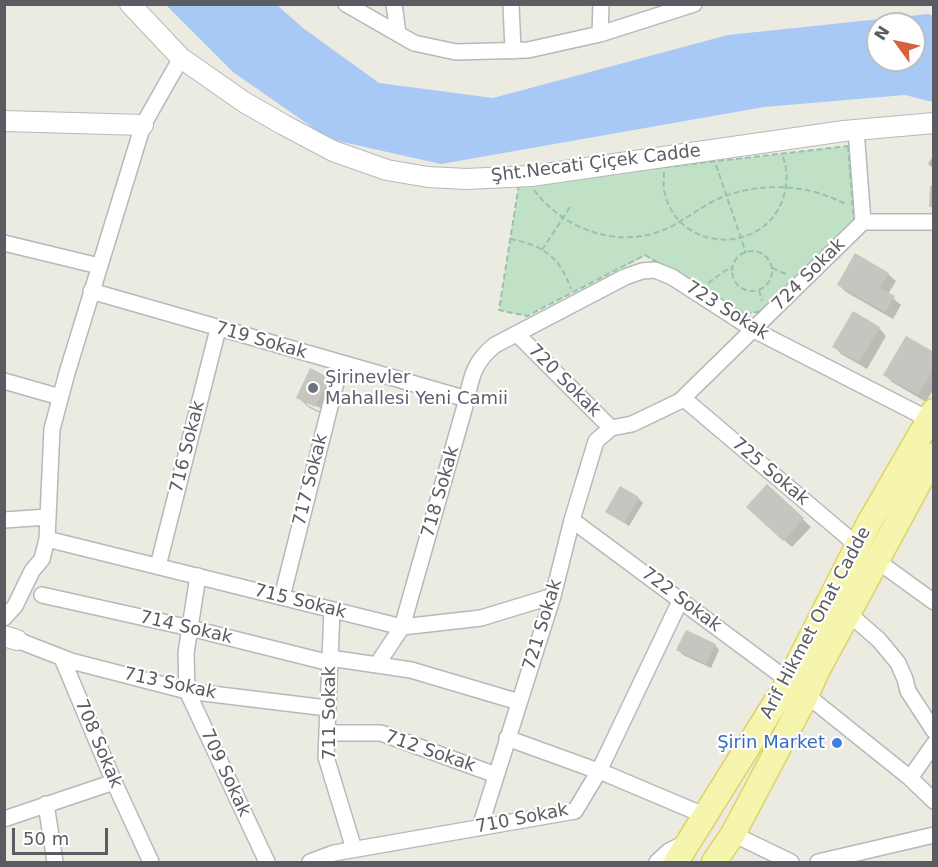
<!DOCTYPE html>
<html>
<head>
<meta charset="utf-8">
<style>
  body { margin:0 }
  #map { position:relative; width:938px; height:867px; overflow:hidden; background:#ebebe2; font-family:"DejaVu Sans",sans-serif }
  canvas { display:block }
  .frame { position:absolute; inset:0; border:6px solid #5a5c61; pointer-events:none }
  .north { position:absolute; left:866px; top:12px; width:60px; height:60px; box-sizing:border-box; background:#fff; border:2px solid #bdbec0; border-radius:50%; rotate:303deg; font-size:16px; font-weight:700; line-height:24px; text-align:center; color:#5a5c61 }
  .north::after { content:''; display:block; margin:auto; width:21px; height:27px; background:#d6613e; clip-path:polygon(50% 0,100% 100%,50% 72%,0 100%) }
  .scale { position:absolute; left:12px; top:828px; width:96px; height:27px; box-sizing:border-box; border:3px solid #5a5c61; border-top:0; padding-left:8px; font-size:18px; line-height:21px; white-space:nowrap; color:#5a5c61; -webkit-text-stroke:4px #fff; paint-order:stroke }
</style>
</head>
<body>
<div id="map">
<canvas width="938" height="867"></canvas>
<div class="frame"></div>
<div class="north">N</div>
<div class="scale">50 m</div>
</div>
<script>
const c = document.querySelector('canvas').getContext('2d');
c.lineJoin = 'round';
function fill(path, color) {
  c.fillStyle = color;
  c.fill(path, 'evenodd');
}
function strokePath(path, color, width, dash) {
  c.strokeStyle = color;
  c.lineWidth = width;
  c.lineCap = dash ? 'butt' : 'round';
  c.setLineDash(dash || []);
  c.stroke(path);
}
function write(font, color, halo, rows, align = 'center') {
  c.font = font + ' "DejaVu Sans",sans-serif';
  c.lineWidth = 4.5;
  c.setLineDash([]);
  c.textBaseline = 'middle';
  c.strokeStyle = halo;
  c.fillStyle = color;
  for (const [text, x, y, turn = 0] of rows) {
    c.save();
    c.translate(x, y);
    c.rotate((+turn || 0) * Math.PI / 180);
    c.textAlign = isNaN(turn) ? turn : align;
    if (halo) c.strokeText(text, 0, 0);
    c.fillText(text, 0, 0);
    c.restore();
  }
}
const green = new Path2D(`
  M 848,146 L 854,223 L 764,311 L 745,314 L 645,256 L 527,316 L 499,310 L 519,184 Z`);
const water = new Path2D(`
  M 166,5 L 277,5 L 303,28 L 379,83 L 493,98 L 728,35 L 928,14 L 933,16 L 933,102 L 905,95 L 764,107 L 441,164 L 329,139 L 233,72 ZM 878,24 L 914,24 L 914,60 L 878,60 Z`);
const shadow = new Path2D(`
  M 934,154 L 934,169 L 928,164 Z
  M 888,274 L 896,281 L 888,294 L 901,305 L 893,319 L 846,292 L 839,285 Z
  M 879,328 L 886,336 L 867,369 L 841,354 L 834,346 Z
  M 934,353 L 934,388 L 926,402 L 892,382 L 885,375 Z
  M 329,379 L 339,389 L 326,416 L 308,407 L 298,397 ZM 307,402 L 323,409 L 321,412 L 307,405 Z
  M 767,486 L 811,527 L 792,547 L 756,515 Z
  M 638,498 L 643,503 L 629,526 L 607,512 Z
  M 715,645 L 719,650 L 711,668 L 683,655 L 678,650 Z`);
const building = new Path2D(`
  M 930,186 L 934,186 L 934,207 L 929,207 Z
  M 855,253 L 889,273 L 880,288 L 895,296 L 885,312 L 837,285 Z
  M 853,311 L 880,327 L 859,362 L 832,347 Z
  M 906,336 L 934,352 L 934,369 L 918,395 L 883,375 Z
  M 310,368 L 330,378 L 315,407 L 296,398 Z
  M 767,484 L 804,518 L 783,541 L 746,507 Z
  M 620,486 L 639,497 L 624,523 L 605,512 Z
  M 686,630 L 716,644 L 706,664 L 676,650 Z`);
const path = new Path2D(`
  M 848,146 L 854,223 L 764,311 L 745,314 L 645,255 L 527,316 L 499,310 L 519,184 Z
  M 716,165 L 746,253
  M 664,172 C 664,178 663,184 664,190 C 677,256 771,256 785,191 C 788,179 787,166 782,155
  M 534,190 C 565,231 621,250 668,228 C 689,218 706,202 728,195 C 767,182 811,185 847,205
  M 510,239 C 543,245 560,257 571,289
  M 542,250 L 570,207
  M732 271a20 20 0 1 1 40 0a20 20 0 1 1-40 0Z
  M 772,268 L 788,275
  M 708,283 L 726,270 L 733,268
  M 759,290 L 762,301`);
const minor = new Path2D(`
  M 346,4 L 414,43 L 456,52 L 528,50 L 600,34 L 694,4
  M 394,4 L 398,34
  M 511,4 L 513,51
  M 600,34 L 601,4
  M 856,130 L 863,222
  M 4,243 L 99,266
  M 91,291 L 467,399
  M 517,334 L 611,428
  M 4,381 L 60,397
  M 683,398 L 858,546
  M 611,428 L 632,424 L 680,401 L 863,222 L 934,222
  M 4,520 L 48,517
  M 572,520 L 789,681 L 910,778 L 934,801
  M 47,539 L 402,627 L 481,618 L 553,596
  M 876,560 L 934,602
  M 158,566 L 218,329
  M 198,576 L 186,653 L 187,691 L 267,862
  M 42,595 L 190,628 L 330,663
  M 282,597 L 341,363
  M 332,610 L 326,757 L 354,849
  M 848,613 L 879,640 L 898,663 L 905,679 L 908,691 L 934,731
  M 4,618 L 15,606 L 32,571 L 42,559 L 47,539 L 52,429 L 67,373 L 143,125 L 181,58
  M 17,640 L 71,661 L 187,691 L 327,708
  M 62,658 L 114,782 L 151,862
  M 330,658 L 411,670 L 519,702
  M 378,663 L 402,627 L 467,399 C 471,375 476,360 495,345 L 625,277 L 642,271 L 655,270 L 672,277 L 754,330 L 934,422
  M 327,733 L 381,733 L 496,775
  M 507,738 L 609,775 L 706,816
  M 910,778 L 934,744
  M 46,804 L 55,862
  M 4,819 L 114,782
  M 480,827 L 553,596 L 572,520 L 596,441 L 611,428
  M 733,834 L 791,862
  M 310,862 L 334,853 L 575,811 L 599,771 L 681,599
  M 657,862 L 669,851 L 687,842
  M 818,862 L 934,835`);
const tertiary = new Path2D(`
  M 130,4 L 181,58 L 244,102 L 284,125 L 333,151 L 387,170 L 428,177 L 466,179 L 531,176 L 844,131 L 934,123
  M 4,121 L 143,125
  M 4,636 L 17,640`);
const primary = new Path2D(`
  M 676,862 L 789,681 L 869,523 L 934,411
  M 714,862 L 733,834 L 806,696 L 817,671 L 934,455`);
const markers = [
  [313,388,6,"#6b7280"],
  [837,743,6,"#3f7fe0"]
];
const streetNames = [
  ["Şht.Necati Çiçek Cadde",596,164,-7],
  ["724 Sokak",809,275,-45],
  ["723 Sokak",727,311,32],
  ["719 Sokak",261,341,16],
  ["720 Sokak",564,381,45],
  ["716 Sokak",188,447,-76],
  ["725 Sokak",770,472,40],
  ["717 Sokak",311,480,-76],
  ["718 Sokak",441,492,-74],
  ["722 Sokak",681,600,37],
  ["715 Sokak",300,602,14],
  ["Arif Hikmet Onat Cadde",816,623,-62],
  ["721 Sokak",543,625,-73],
  ["714 Sokak",186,628,13],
  ["713 Sokak",170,684,12],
  ["711 Sokak",330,713,-90],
  ["708 Sokak",98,744,67],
  ["712 Sokak",430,752,19],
  ["709 Sokak",225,773,65],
  ["710 Sokak",522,819,-11]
];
const worshipNames = [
  ["Şirinevler",325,378],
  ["Mahallesi Yeni Camii",325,399]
];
const shopNames = [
  ["Şirin Market",825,743]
];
fill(green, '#c1e1c6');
fill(water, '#a8c8f5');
fill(shadow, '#0003');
fill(building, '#c7c5bf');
strokePath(minor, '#b7b8bd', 18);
strokePath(tertiary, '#b7b8bd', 22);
strokePath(primary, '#e1d265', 27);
strokePath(path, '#9ac1ab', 2, [6, 3]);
strokePath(minor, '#fff', 15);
strokePath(tertiary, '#fff', 20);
strokePath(primary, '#f6f5ad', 24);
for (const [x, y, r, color] of markers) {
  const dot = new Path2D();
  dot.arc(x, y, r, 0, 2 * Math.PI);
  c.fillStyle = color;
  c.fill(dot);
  strokePath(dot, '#fff', 2);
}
write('18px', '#5a5c61', '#fff', streetNames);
write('18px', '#5b616d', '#fff', worshipNames, 'left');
write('18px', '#366cbe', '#fff', shopNames, 'right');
</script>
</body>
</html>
